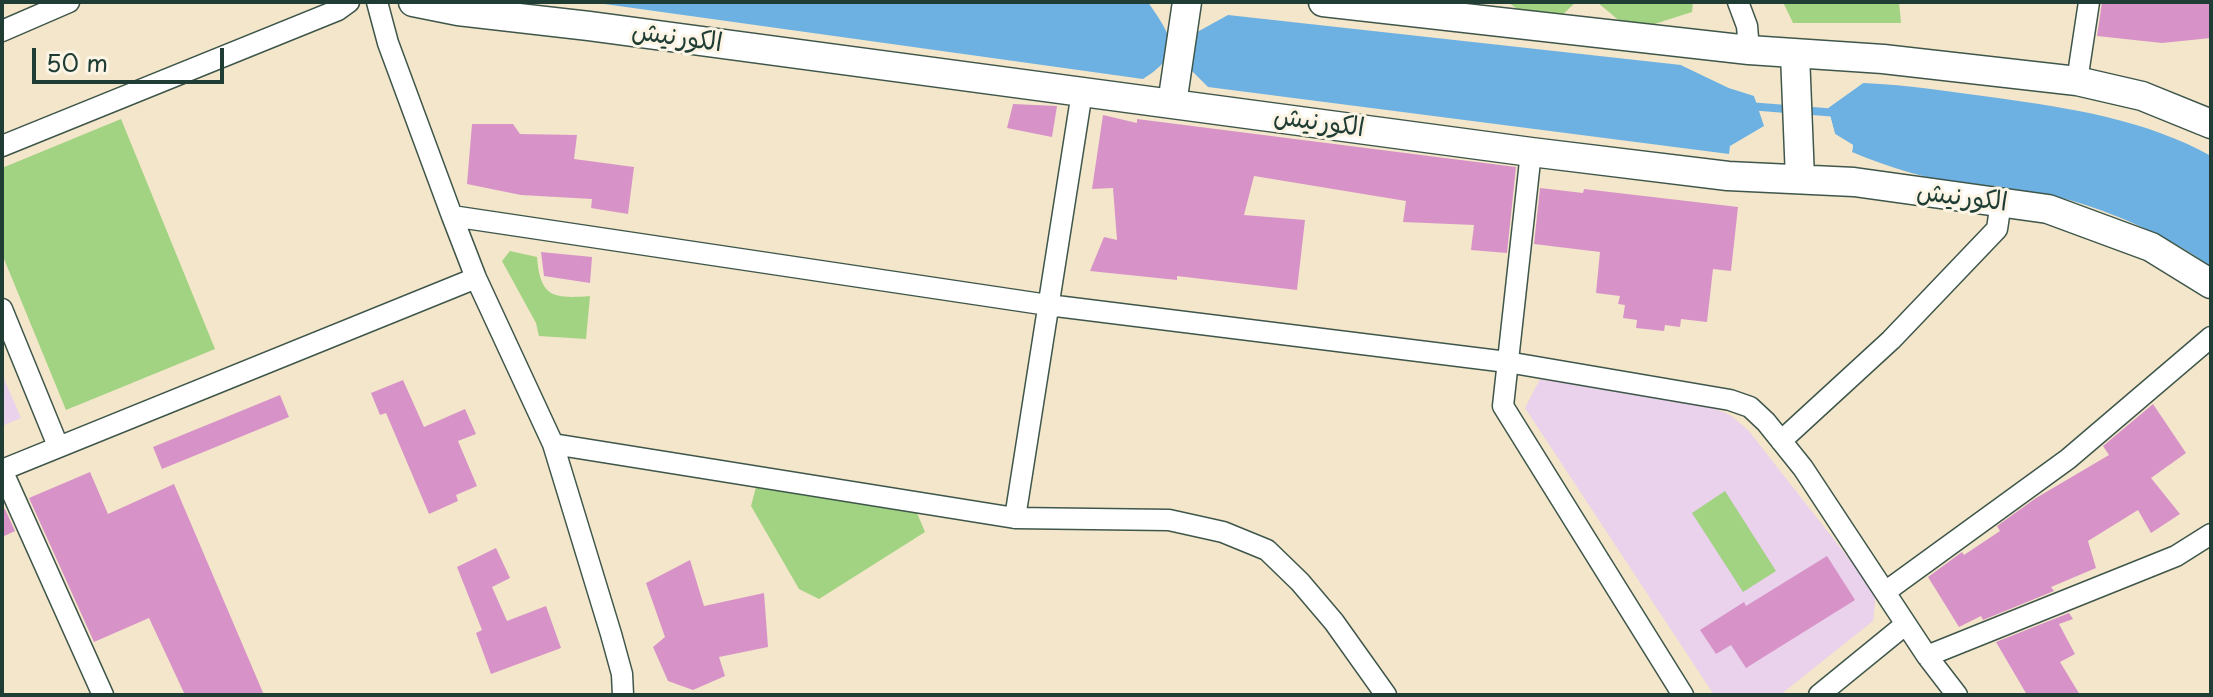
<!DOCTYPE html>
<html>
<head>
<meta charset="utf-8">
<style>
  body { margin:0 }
  #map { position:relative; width:2213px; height:697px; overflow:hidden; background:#f3e6ca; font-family:"Playpen Sans",sans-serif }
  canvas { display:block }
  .frame { position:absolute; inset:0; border:4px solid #1f3d34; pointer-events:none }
  .scale { position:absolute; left:32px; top:48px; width:192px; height:36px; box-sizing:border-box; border:4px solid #1f3d34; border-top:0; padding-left:10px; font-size:24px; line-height:28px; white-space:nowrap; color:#1f3d34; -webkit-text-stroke:6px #fcf5e5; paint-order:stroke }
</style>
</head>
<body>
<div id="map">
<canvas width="2213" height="697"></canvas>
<div class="frame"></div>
<div class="scale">50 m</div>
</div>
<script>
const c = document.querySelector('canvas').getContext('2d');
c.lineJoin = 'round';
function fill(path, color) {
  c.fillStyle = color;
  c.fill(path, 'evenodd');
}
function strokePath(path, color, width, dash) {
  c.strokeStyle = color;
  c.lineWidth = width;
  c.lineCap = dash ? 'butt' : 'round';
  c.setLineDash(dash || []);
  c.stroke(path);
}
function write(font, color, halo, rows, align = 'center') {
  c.font = font + ' "Playpen Sans","Playpen Sans Arabic",sans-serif';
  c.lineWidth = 6;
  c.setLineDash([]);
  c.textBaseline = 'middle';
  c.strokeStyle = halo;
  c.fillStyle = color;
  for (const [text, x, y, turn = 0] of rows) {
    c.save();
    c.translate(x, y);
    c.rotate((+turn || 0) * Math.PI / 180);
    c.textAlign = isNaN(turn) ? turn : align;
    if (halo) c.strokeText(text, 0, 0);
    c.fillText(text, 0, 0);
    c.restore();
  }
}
const built = new Path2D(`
  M 2,374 L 21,418 L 2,426 Z
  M 1540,379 L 1706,405 L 1730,415 L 1748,430 L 1876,593 L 1873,621 L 1780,695 L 1714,695 L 1525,408 Z`);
const green = new Path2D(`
  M 1508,2 L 1576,2 L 1561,16 L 1523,14 Z
  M 1597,2 L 1693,2 L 1692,12 L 1645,27 L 1622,23 Z
  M 1783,2 L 1899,2 L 1901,23 L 1793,23 Z
  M 121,119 L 215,349 L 66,410 L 2,254 L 2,168 Z
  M 510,251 L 537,257 C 540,297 553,299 590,296 L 586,339 L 539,336 L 536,323 L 502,261 Z
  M 756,487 L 917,513 L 925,532 L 819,599 L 799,589 L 751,506 Z
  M 1725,491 L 1776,571 L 1743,592 L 1692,513 Z`);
const water = new Path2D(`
  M 590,2 L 1148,2 C 1171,36 1185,53 1143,79 Z
  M 1228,15 L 1681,65 L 1729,88 L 1754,95 L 1765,126 L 1729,154 L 1208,87 L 1187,66 L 1190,36 Z
  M 1863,83 C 1909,85 1953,92 1998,98 C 2070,108 2147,120 2211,156 L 2211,267 C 2170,236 2100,206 2049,195 C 2023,190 1996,190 1970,186 C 1930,179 1889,168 1852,152 L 1853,145 L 1835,134 L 1828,108 Z`);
const pier = new Path2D(`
  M 1681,65 L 1691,66 L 1730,85 L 1757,92 L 1768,128 L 1735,154 L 1729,154 L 1730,146 L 1764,126 L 1754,96 L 1729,88 Z
  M 1861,79 L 1864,79 L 1863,83 L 1828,108 L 1835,134 L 1853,145 L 1852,152 L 1848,153 L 1849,147 L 1832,136 L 1824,107 Z`);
const stream = new Path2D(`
  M 1748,106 L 1838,113`);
const building = new Path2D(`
  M 2102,2 L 2211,2 L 2211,38 L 2162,43 L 2097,36 Z
  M 1013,104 L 1057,106 L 1052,137 L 1007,128 Z
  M 1103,115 L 1137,123 L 1137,119 L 1516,167 L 1507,253 L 1471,250 L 1474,225 L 1403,222 L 1406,201 L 1254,176 L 1244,215 L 1305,220 L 1297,290 L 1177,276 L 1177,280 L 1090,271 L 1104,237 L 1117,240 L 1113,188 L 1092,189 Z
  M 472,124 L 513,124 L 520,134 L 577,135 L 574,159 L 634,167 L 628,214 L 591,208 L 592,199 L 521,195 L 467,184 Z
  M 1540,188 L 1583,193 L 1584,189 L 1738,207 L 1731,271 L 1713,269 L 1707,322 L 1681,319 L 1680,327 L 1665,325 L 1664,331 L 1636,328 L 1637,320 L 1623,318 L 1625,305 L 1618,304 L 1620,296 L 1596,293 L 1600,252 L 1534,244 Z
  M 541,252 L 592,257 L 590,283 L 544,276 Z
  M 403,380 L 424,427 L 465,409 L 476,434 L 458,441 L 477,486 L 456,495 L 458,501 L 429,514 L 386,413 L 380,415 L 371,393 Z
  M 280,395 L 289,417 L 162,469 L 153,447 Z
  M 2153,404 L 2186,453 L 2151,478 L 2180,514 L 2151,533 L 2138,510 L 2088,541 L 2096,568 L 2051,587 L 2054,591 L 1983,620 L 1981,616 L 1959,627 L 1928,577 L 1962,552 L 1964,555 L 2000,531 L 1997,526 L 2036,498 L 2109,455 L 2103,446 Z
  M 90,472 L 108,514 L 174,484 L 264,695 L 185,695 L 149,618 L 94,642 L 29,498 Z
  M 5,509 L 15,531 L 2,537 L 2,510 Z
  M 496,548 L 510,578 L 492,587 L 507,621 L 546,606 L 561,648 L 491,674 L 476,633 L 482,630 L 457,567 Z
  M 1827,556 L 1855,600 L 1746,668 L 1731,645 L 1716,654 L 1700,630 L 1744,602 L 1746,606 Z
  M 690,560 L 704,606 L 764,593 L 768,647 L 719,657 L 725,676 L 693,690 L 668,681 L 653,647 L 665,637 L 646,583 Z
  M 2069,613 L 2073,619 L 2059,624 L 2075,654 L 2060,662 L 2080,695 L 2027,695 L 1996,642 Z`);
const street = new Path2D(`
  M 377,2 L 388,43 L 452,216 L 1048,305 L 1507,362 L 1730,400 L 1750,407 L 1766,422 L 1803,468 L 1927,656 L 1957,695
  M 1738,2 L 1747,26 L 1749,50
  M 2,31 L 69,2
  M 2077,81 L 2089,2
  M 2,146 L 338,10 L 349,2
  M 1531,152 L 1503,406 L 1683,695
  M 452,216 L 476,278 L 553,444 L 611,634 L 622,674 L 623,695
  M 2,309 L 58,446
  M 1781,441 L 1891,340 L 1997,229 L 2001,202
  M 553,444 L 1015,518 L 1169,520 L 1223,532 L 1267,550 L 1300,582 L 1334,622 L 1386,695
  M 2,470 L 476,278
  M 2,470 L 103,695
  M 1015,518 L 1082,92
  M 1885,592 L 2068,459 L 2211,337
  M 1927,656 L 2176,556 L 2211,534
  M 1819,695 L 1906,624`);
const secondary = new Path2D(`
  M 413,2 L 458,11 L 589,26 L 1531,152 L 1728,176 L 1854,182 L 2048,209 L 2151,247 L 2211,284
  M 1323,2 L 1749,50 L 1883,59 L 2077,81 L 2142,96 L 2211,124
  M 1795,54 L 1800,179
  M 1172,104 L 1187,2`);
const streetNames = [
  ["الكورنيش",677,38,8],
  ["الكورنيش",1319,123,8],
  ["الكورنيش",1962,198,7]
];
fill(built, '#ead1ec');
fill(green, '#a1d382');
fill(water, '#6db1e3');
fill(pier, '#f3e6ca');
strokePath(stream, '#6db1e3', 8);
fill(building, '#d793c8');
strokePath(street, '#3f564a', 23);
strokePath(secondary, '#3f564a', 31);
strokePath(street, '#fff', 20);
strokePath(secondary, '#fff', 28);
write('26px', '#1f3d34', '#fcf5e5', streetNames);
</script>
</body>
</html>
